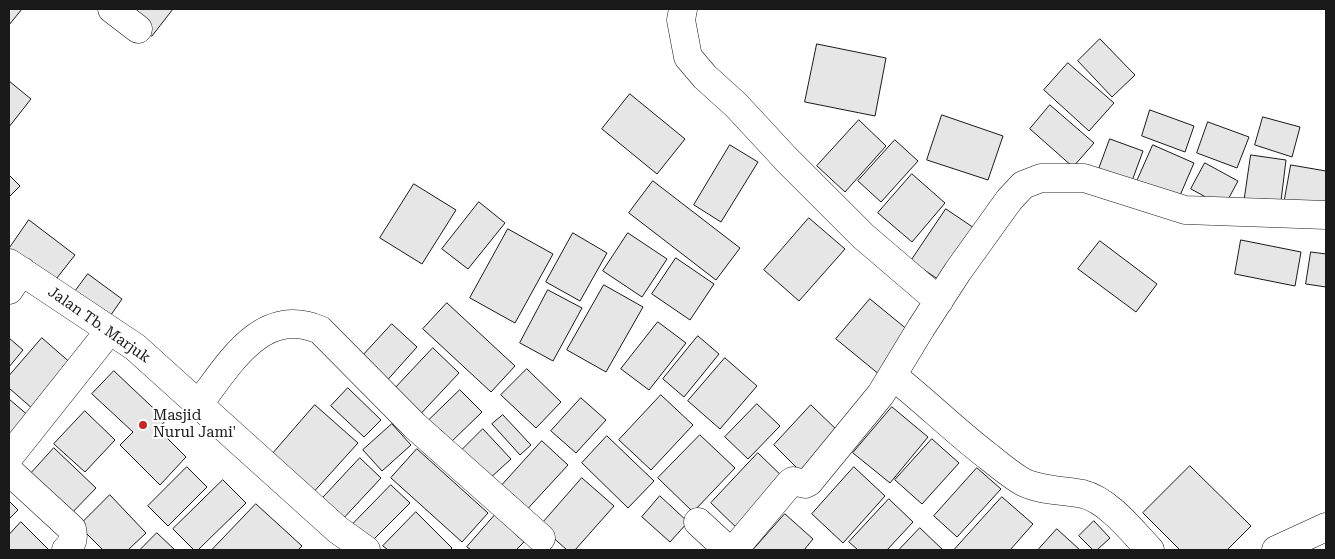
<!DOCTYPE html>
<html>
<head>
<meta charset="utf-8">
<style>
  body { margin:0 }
  #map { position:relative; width:1335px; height:559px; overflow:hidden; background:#fff; font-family:"Roboto Serif",serif }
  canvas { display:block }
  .frame { position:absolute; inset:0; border:10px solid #1a1a1a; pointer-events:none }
</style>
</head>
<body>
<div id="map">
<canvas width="1335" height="559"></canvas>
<div class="frame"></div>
</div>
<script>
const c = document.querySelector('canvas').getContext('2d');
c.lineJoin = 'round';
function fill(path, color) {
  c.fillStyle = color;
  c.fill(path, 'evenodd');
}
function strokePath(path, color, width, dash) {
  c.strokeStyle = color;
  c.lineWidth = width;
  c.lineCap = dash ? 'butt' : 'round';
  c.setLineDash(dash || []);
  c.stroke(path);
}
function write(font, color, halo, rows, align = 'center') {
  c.font = font + ' "Roboto Serif",serif';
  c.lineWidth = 4;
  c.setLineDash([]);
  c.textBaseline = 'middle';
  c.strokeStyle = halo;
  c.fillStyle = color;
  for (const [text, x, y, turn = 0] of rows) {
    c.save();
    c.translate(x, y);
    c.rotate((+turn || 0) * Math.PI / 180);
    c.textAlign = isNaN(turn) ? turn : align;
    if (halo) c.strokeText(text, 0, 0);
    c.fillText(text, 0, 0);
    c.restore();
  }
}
const building = new Path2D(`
  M 9,9 L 22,9 L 9,25 Z
  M 116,9 L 173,9 L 152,36 Z
  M 1100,39 L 1135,75 L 1112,97 L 1078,61 Z
  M 817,44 L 886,58 L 875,116 L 805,102 Z
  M 1068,63 L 1114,103 L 1089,131 L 1044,90 Z
  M 9,81 L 31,99 L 9,127 Z
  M 630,94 L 685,139 L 657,174 L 602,129 Z
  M 1050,105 L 1094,143 L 1073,167 L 1030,129 Z
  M 1150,110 L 1194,126 L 1185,152 L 1142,136 Z
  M 942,115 L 1003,136 L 988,180 L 927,160 Z
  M 1263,117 L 1300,127 L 1292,157 L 1255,145 Z
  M 859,120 L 886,146 L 845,192 L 817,166 Z
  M 1208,122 L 1249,137 L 1237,168 L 1197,153 Z
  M 1110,139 L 1143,151 L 1129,189 L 1096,177 Z
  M 895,140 L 918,161 L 881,202 L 858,181 Z
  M 730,145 L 758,162 L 721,222 L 694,205 Z
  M 1153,145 L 1194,163 L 1175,207 L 1134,188 Z
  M 1251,155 L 1286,160 L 1280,209 L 1244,203 Z
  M 1205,163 L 1238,181 L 1224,207 L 1191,189 Z
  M 1291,165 L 1326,171 L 1326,212 L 1284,204 Z
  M 912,174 L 945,203 L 912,242 L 878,213 Z
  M 9,175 L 20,186 L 9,197 Z
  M 653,181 L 740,248 L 716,280 L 629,213 Z
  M 414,184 L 456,210 L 422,264 L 380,238 Z
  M 479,202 L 505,223 L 468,269 L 442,249 Z
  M 946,209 L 980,232 L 945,284 L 911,261 Z
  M 809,218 L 845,249 L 799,301 L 764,270 Z
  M 29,220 L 75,255 L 53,283 L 9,249 Z
  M 508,229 L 553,254 L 515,323 L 470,298 Z
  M 573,233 L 607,253 L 580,301 L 546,282 Z
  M 628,233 L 667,259 L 642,297 L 603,271 Z
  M 1241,240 L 1301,252 L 1295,286 L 1235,274 Z
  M 1100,241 L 1157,284 L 1136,312 L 1078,269 Z
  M 1311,252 L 1326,254 L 1326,287 L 1306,284 Z
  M 676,258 L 714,284 L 690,320 L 652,294 Z
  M 88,274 L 122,299 L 106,322 L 71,297 Z
  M 604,285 L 643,307 L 606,372 L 567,350 Z
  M 548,290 L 582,308 L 553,361 L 520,343 Z
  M 870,299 L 914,335 L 880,375 L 836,339 Z
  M 447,303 L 515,366 L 491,392 L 423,329 Z
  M 658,322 L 686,343 L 649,390 L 621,369 Z
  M 392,324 L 417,347 L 383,385 L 357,362 Z
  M 698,336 L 719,354 L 684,397 L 663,379 Z
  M 9,338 L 23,350 L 9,367 Z
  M 42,338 L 73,365 L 34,410 L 9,388 L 9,376 Z
  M 433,348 L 459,373 L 413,422 L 387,397 Z
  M 725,358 L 757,386 L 720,429 L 688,401 Z
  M 527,369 L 561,402 L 536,428 L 501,395 Z
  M 114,371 L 166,420 L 158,429 L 186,457 L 160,485 L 120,445 L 133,432 L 92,394 Z
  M 348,388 L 381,420 L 364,437 L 331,406 Z
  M 460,390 L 482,412 L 449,444 L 427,422 Z
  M 661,395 L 693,425 L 651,470 L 619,440 Z
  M 581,398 L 606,420 L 576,453 L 551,431 Z
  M 9,399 L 30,417 L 9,440 Z
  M 757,404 L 780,426 L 748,459 L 725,437 Z
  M 315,405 L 358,443 L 310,496 L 269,458 Z
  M 811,405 L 839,432 L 801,472 L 774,445 Z
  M 892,407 L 928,437 L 890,483 L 853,453 Z
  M 85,411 L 115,440 L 85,472 L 54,444 Z
  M 503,415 L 531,445 L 520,455 L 492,424 Z
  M 392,424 L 411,445 L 382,471 L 363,450 Z
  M 483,429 L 511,459 L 488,480 L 461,451 Z
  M 700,435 L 735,468 L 693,512 L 658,478 Z
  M 607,436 L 654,481 L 628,508 L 582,463 Z
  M 932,439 L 959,463 L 922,504 L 895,480 Z
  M 542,441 L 568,465 L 521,516 L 495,493 Z
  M 54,448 L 96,488 L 67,518 L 25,480 Z
  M 417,449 L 488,513 L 462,542 L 391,478 Z
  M 758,453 L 788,482 L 741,532 L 711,503 Z
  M 360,458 L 381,478 L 340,522 L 319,502 Z
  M 1190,466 L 1251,526 L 1227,550 L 1180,550 L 1143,513 Z
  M 187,467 L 207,487 L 168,526 L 148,506 Z
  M 854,467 L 885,496 L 843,543 L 812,514 Z
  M 977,468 L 1001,489 L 957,537 L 934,516 Z
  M 582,478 L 614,506 L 575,550 L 567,550 L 540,526 Z
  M 223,480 L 246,503 L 198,550 L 194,550 L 173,529 Z
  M 391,485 L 410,503 L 370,543 L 352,525 Z
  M 110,495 L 146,533 L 128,550 L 103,550 L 79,526 Z
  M 660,496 L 688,522 L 670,542 L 642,517 Z
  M 1002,497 L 1033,524 L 1010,550 L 954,550 Z
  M 889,499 L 913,522 L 887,550 L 858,550 L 849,542 Z
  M 9,501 L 18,510 L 9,519 Z
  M 256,504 L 302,546 L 298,550 L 215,550 L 213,549 Z
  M 416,512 L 452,548 L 450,550 L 388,550 L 383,546 Z
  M 785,514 L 813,539 L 804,550 L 753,550 Z
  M 495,515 L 524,542 L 516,550 L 471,550 L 467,547 Z
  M 1094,521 L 1110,538 L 1097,550 L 1093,550 L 1079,536 Z
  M 21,522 L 49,550 L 9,550 L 9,535 Z
  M 920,528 L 943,550 L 899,550 Z
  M 1057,529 L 1080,550 L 1038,550 Z
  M 157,533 L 175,550 L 140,550 Z`);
const street = new Path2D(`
  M 112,9 L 138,29
  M 683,9 L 681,20 L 688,57 L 705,77 L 736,105 L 787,160 L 863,236 L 939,301
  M 9,263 L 135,347 L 338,530 L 366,550
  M 9,290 L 22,271
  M 893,376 C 926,402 956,432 989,457 C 1000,466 1011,475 1023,482 C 1041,491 1064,490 1083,494 C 1108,500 1133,532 1150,550
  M 198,405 C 229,365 261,305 320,330 L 415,426 L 541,538
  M 9,457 L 110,330
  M 9,471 L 72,529 C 74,538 73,543 66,550
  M 698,522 L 725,547 L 731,549 L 737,546 L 790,483 L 793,481 L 805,484 L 809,482 L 881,394 L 921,328 L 958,271 L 1009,200 L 1023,185 L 1041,178 L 1084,178 L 1185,210 L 1326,215
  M 1276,550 L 1326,527`);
const markers = [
  [143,425,5,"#c62828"]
];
const streetNames = [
  ["Jalan Tb. Marjuk",99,325,35]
];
const poiNames = [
  ["Masjid",153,416],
  ["Nurul Jami'",153,433]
];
fill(building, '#e6e6e6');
strokePath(building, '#1a1a1a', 1);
strokePath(street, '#1a1a1a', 29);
strokePath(street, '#fff', 28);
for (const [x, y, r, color] of markers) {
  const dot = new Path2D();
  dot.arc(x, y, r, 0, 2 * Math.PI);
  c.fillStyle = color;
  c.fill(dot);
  strokePath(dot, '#fff', 2);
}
write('15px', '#1a1a1a', '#fff', streetNames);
write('15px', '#1a1a1a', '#fff', poiNames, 'left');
</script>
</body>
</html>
